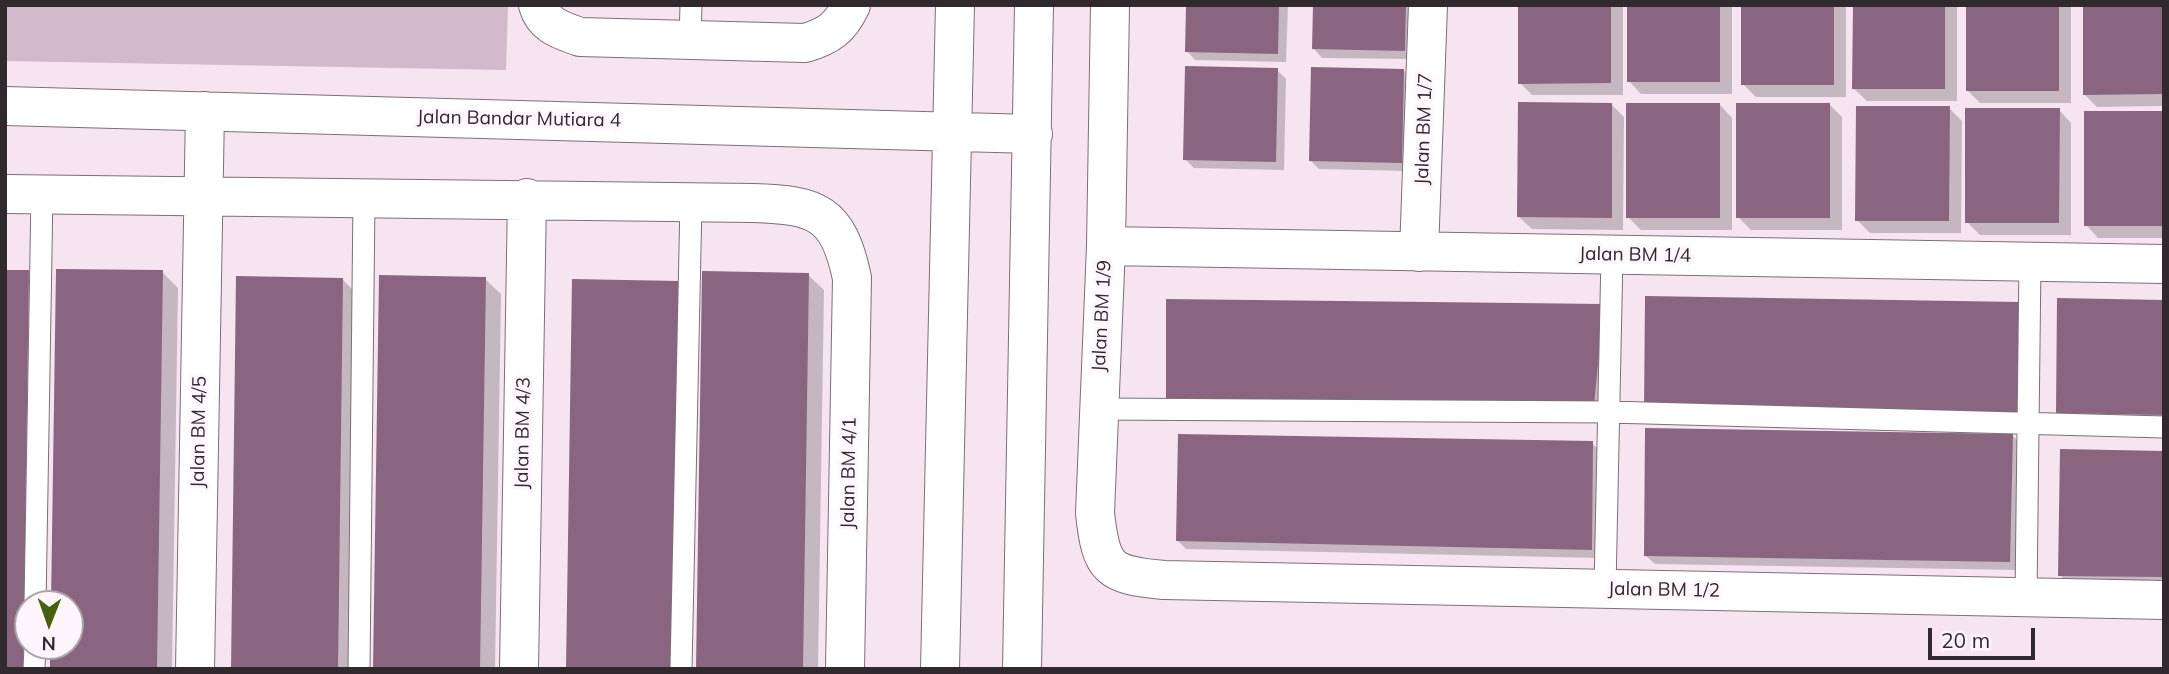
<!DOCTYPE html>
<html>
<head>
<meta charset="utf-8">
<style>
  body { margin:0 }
  #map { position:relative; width:2169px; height:674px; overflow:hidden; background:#f6e5f1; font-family:Mulish,sans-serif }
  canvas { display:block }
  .frame { position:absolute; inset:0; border:7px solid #302a2e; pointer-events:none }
  .north { position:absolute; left:14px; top:590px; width:70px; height:70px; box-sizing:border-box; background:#fff5fc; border:2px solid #aca4aa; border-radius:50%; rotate:181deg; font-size:19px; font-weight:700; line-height:28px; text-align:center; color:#302a2e }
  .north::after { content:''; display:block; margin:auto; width:24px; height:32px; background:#46600e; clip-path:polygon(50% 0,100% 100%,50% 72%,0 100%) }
  .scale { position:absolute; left:1928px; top:628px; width:107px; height:32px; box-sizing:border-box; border:4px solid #302a2e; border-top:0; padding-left:9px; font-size:21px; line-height:24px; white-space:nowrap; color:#302a2e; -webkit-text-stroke:5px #fff5fc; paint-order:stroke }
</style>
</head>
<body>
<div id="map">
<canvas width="2169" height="674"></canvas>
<div class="frame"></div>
<div class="north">N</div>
<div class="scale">20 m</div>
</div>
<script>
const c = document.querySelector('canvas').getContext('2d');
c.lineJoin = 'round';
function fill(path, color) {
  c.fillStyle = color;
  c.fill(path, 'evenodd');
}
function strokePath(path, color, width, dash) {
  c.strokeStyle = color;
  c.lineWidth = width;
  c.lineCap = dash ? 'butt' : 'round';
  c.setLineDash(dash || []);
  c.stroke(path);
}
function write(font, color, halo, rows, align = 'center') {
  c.font = font + ' Mulish,sans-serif';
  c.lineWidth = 7;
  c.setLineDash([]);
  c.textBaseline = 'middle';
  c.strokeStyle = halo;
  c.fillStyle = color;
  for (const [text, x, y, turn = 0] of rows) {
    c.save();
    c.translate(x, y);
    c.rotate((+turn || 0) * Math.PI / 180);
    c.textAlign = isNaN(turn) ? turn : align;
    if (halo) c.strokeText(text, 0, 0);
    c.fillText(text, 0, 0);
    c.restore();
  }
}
const green = new Path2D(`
  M 5,5 L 508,5 L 506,70 L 5,61 Z`);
const shadow = new Path2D(`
  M 572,5 L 674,5 L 674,7 Z
  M 1188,5 L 1288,5 L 1286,62 L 1195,60 L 1187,51 Z
  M 1315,5 L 1415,5 L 1413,59 L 1322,58 L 1314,49 Z
  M 1520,5 L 1623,5 L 1623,95 L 1532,95 L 1520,83 Z
  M 1629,5 L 1732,5 L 1732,94 L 1641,94 L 1629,81 Z
  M 1743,5 L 1846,5 L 1846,97 L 1756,97 L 1743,84 Z
  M 1854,5 L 1957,5 L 1957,101 L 1867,101 L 1854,89 Z
  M 1968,5 L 2071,5 L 2071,103 L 1980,103 L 1968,91 Z
  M 2164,5 L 2164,106 L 2097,107 L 2084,94 Z
  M 1277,70 L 1286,79 L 1284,170 L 1194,168 L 1185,159 Z
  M 1404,71 L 1413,80 L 1410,171 L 1319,169 L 1310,160 Z
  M 1611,104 L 1624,117 L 1623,230 L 1532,229 L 1519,217 Z
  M 1720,105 L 1732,118 L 1732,230 L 1641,230 L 1628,217 Z
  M 1830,105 L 1842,117 L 1842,230 L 1751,230 L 1738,217 Z
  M 1949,108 L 1962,121 L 1961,233 L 1870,233 L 1857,220 Z
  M 2059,110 L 2071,123 L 2071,235 L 1980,235 L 1967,222 Z
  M 2164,113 L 2164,238 L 2098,238 L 2086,225 Z
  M 28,272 L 44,288 L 28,604 L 28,646 L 38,669 L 5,669 Z
  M 162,272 L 178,288 L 172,669 L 51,669 L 52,646 L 70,646 L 70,604 L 52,604 Z
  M 808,275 L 824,290 L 818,669 L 698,669 Z
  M 485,279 L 501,294 L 495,669 L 375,669 Z
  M 343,280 L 358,295 L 352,669 L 232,669 Z
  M 2164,302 L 2164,423 L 2067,421 L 2058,413 Z
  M 2018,304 L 2027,313 L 2025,424 L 1655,419 Z
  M 1603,306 L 1602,413 L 1167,405 Z
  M 2012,435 L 2021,444 L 2019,570 L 1655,564 L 1646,556 Z
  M 1592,443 L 1601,452 L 1600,558 L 1186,549 L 1177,540 Z
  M 2164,452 L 2164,586 L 2069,584 L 2060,575 Z`);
const building = new Path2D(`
  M 1186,5 L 1279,5 L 1278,54 L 1185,52 Z
  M 1313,5 L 1406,5 L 1405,51 L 1312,49 Z
  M 1518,5 L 1611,5 L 1611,83 L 1518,84 Z
  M 1627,5 L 1720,5 L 1720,82 L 1627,82 Z
  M 1741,5 L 1834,5 L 1834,85 L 1741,85 Z
  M 1853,5 L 1945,5 L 1945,89 L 1852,89 Z
  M 1966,5 L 2059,5 L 2059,91 L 1966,91 Z
  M 2083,5 L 2164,5 L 2164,94 L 2083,95 Z
  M 1185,66 L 1278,68 L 1276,162 L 1183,160 Z
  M 1311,67 L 1404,69 L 1402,163 L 1309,161 Z
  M 1518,102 L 1612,103 L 1612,218 L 1517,217 Z
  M 1626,103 L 1720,103 L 1720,218 L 1626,218 Z
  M 1736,103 L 1830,103 L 1830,218 L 1736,218 Z
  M 1856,106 L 1950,106 L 1949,221 L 1855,221 Z
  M 1965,108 L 2060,108 L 2059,223 L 1965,223 Z
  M 2084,111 L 2164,111 L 2164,226 L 2084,226 Z
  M 56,269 L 163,270 L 157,669 L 50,669 L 50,646 L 70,646 L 70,604 L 51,604 Z
  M 5,270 L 29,270 L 23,669 L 5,669 Z
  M 702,271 L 809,273 L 803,669 L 696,669 Z
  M 379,275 L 486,277 L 480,669 L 373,669 Z
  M 236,276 L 343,278 L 338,669 L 231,669 Z
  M 572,279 L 679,281 L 673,669 L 566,669 Z
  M 1645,296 L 2019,302 L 2017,416 L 1644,411 Z
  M 2057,298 L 2164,300 L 2164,415 L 2056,413 Z
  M 1166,299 L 1604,304 L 1594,405 L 1166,405 Z
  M 1645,428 L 2013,434 L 2010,562 L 1644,556 Z
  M 1178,434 L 1593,441 L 1592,550 L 1176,541 Z
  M 2060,449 L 2164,451 L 2164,577 L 2058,576 Z`);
const service = new Path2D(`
  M 690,41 L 691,5
  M 1097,409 L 1609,412 L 2164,427
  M 1605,588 L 1612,255
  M 2026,597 L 2030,261
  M 35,604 L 42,194
  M 34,669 L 35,646
  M 359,669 L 364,197
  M 681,669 L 691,202`);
const minor = new Path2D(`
  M 538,5 C 544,26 561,30 580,37 L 805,43 C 829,36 840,28 851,5
  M 1110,5 L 1106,246 L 1095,513 C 1101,569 1108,575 1164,580 L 2164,600
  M 5,106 L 1033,134
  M 5,194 L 753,203 C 817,205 838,212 852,278 L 845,669
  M 1106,246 L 2164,264
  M 1419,252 L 1428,5
  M 195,669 L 205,111
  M 519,669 L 527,198
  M 940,669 L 955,5
  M 1022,669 L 1034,5`);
const streetNames = [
  ["Jalan Bandar Mutiara 4",519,119,1],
  ["Jalan BM 1/7",1424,129,-88],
  ["Jalan BM 1/4",1635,255,1],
  ["Jalan BM 1/9",1102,316,-87],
  ["Jalan BM 4/5",199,432,-89],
  ["Jalan BM 4/3",523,433,-89],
  ["Jalan BM 4/1",849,473,-89],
  ["Jalan BM 1/2",1664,590,1]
];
fill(green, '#d2b9cb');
fill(shadow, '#0003');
fill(building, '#89657f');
strokePath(service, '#7d6e79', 23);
strokePath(minor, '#7d6e79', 40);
strokePath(service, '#fff', 21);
strokePath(minor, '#fff', 38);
write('19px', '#302a2e', '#fff5fc', streetNames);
</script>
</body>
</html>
